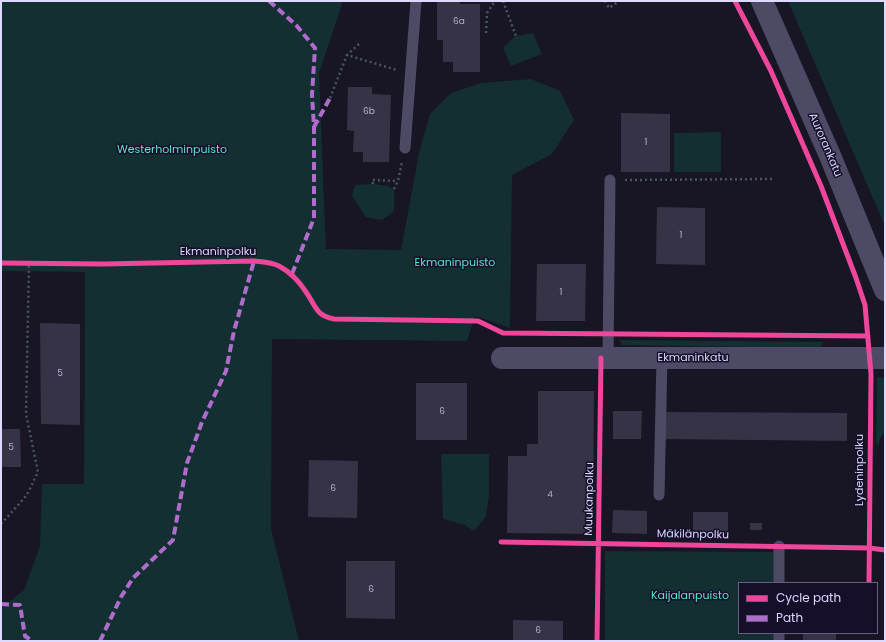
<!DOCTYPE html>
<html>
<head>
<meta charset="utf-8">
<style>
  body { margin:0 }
  #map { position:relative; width:886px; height:642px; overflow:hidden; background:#181524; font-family:Poppins,sans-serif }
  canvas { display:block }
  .frame { position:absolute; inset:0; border:2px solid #dfd8ff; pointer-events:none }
  .legend { position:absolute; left:738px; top:582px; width:140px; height:52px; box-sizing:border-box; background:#150f2a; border:1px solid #665f7f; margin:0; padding:5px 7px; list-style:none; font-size:12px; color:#dfd8ff }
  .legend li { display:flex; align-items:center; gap:8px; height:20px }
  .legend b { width:20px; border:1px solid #665f7f }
</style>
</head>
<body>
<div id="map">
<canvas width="886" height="642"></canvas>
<div class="frame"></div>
<ul class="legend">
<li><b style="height:5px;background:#ed469a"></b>Cycle path</li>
<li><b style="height:5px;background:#b06ccc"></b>Path</li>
</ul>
</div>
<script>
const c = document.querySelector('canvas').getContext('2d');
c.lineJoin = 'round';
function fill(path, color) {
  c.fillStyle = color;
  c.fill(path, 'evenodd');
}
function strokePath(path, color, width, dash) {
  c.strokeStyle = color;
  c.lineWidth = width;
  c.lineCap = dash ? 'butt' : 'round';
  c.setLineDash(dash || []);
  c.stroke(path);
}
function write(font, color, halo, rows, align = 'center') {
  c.font = font + ' Poppins,sans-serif';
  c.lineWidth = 3;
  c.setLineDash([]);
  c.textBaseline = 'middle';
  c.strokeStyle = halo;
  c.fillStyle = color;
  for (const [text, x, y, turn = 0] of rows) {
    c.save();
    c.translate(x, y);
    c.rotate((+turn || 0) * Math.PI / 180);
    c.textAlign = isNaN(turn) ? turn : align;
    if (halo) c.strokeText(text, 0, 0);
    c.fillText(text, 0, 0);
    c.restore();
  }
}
const green = new Path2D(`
  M 1,1 L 343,1 L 319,73 L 326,249 L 401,250 L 419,153 L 430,114 L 451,93 L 481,83 L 531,79 L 560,91 L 574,120 L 552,154 L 512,175 L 510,328 L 475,316 L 467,341 L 272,339 L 271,529 L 299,641 L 1,641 L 1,608 L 24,590 L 40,546 L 42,484 L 84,484 L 85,272 L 1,271 Z
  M 788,1 L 885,1 L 885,226 Z
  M 533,33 L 542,54 L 511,66 L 503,47 L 516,36 Z
  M 721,132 L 721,172 L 674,172 L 674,133 Z
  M 373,184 L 388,186 L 394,189 L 394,211 L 382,220 L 366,217 L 352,196 L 355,185 Z
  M 619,340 L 823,342 L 820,348 L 622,345 Z
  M 877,377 L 885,378 L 885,431 L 880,438 L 878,446 L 876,442 Z
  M 441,454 L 489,454 L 489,496 L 486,516 L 474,531 L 465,525 L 443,519 Z
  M 605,551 L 775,552 L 775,583 L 739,583 L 739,633 L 775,633 L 775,641 L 605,641 Z`);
const building = new Path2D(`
  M 437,1 L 460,1 L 460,4 L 480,4 L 480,72 L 453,72 L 453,62 L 443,62 L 443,40 L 437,40 Z
  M 348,87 L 372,87 L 372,94 L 391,95 L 389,162 L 363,162 L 363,152 L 353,152 L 354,131 L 347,130 Z
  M 621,113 L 670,114 L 670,172 L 621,172 Z
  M 657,207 L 705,208 L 705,265 L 656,264 Z
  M 537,264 L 586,264 L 585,321 L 536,321 Z
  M 40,323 L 80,324 L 80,425 L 41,424 Z
  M 416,383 L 467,383 L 467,440 L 416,440 Z
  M 538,391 L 594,391 L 593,534 L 507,533 L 508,456 L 527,456 L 527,444 L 538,444 Z
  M 613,411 L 642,411 L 641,439 L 613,439 Z
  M 664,412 L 847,413 L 847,441 L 663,439 Z
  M 1,429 L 20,429 L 21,467 L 1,467 Z
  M 309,460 L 358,461 L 357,518 L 308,517 Z
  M 613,510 L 647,511 L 647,534 L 612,533 Z
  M 693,512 L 728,512 L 728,534 L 693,534 Z
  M 750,523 L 762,523 L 762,530 L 750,530 Z
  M 346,561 L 395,561 L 395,619 L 346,618 Z
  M 513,620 L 563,621 L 563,641 L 513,641 Z
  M 803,633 L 836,633 L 836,641 L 803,641 Z`);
const path = new Path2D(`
  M 503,1 L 516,36
  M 605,1 L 609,8 L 618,2
  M 486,33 L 487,13 L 495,1
  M 359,44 L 347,55 L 397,70
  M 330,98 L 347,55
  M 625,180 L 773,179
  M 373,184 L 372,180 L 398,181
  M 394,189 L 398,181 L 402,162
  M 1,524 L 27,495 L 38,472 L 26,414 L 29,263`);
const service = new Path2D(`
  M 405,148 L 416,1
  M 608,358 L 610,180
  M 659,495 L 662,358
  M 779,583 L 779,546
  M 779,641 L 779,633`);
const minor = new Path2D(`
  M 502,358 L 885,358`);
const tertiary = new Path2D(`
  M 762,1 L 831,158 L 885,290`);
const quiet = new Path2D(`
  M 269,1 L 296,25 L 315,48 L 312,95 L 314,127 L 314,218 L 292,274
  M 314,127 L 330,98
  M 1,604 L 20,605 L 25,636 L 32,641
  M 100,641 L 121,597 L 133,578 L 173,540 L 187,463 L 202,422 L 226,371 L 234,331 L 254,261`);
const cycleway = new Path2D(`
  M 735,1 L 771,71 L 821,186 L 856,278 L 865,305 L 871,374 L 869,583
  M 1,263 L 103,264 L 254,261 C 262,262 271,262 279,266 C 290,272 299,281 306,292 C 316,306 315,315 334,319 L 478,321 L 503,333 L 868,336
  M 501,542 L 869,548 L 885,550
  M 597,641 L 601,358`);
const numberNames = [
  ["6a",459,22],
  ["6b",369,112],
  ["1",646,143],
  ["1",681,236],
  ["1",561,293],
  ["5",60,374],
  ["6",442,412],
  ["5",11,448],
  ["6",333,489],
  ["4",550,495],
  ["6",371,590],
  ["6",538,631]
];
const streetNames = [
  ["Aurorankatu",825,145,67],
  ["Ekmaninpolku",218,252],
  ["Ekmaninkatu",693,358],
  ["Lydeninpolku",860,470,-90],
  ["Muukanpolku",590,499,-89],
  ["Mäkilänpolku",693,535,1]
];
const parkNames = [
  ["Westerholminpuisto",172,150],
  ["Ekmaninpuisto",455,263],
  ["Kaijalanpuisto",690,596]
];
fill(green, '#132f32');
fill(building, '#373346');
strokePath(path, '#485565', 2.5, [2, 3]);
strokePath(service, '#4d4a65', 11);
strokePath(minor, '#4d4a65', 22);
strokePath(tertiary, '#4d4a65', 22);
strokePath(quiet, '#b06ccc', 4, [8, 4]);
strokePath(cycleway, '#ed469a', 5);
write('9px', '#b5afd1', null, numberNames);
write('11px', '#dfd8ff', '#150f2a', streetNames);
write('11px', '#5de6cd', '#150f2a', parkNames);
</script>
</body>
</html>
